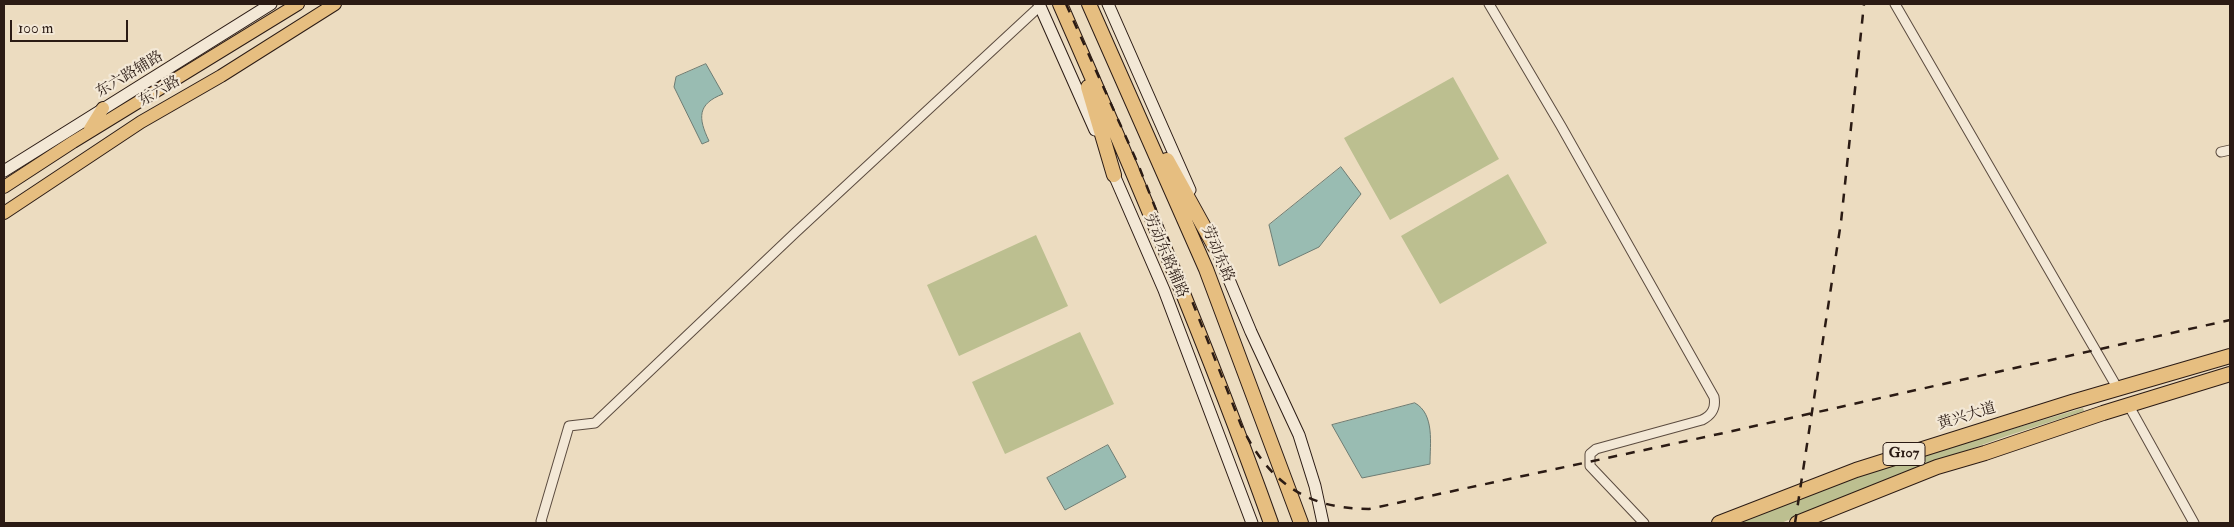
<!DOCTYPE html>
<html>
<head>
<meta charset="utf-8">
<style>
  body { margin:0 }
  #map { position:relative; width:2234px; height:527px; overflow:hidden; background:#ecdcc0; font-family:"IM FELL Double Pica",serif }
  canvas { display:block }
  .frame { position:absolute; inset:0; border:5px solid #2b1b14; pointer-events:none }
  .scale { position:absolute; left:10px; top:20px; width:118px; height:22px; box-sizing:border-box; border:2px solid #2b1b14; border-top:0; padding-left:6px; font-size:15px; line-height:18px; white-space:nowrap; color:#2b1b14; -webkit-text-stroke:4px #f3e8d6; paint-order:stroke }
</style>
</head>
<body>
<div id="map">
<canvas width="2234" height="527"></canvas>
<div class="frame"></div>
<div class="scale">100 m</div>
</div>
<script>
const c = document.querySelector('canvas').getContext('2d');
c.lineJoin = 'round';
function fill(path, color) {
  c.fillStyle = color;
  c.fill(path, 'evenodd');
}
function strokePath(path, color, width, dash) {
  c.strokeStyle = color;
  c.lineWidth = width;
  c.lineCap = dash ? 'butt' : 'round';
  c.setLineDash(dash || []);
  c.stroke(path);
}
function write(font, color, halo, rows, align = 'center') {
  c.font = font + ' "IM FELL Double Pica","Noto Serif SC",serif';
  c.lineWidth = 4.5;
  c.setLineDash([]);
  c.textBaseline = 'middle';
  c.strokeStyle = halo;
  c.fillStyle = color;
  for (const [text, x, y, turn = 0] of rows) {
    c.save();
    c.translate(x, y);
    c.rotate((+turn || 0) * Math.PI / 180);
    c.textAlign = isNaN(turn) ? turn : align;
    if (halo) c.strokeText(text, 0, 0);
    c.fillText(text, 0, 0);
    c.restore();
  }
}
const green = new Path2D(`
  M 1453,77 L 1499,159 L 1390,220 L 1344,138 Z
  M 1508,174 L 1547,243 L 1440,304 L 1401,236 Z
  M 1036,235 L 1068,306 L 959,356 L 927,285 Z
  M 1080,332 L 1114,404 L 1005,454 L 972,382 Z
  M 2083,408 L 2084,411 L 2081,412 L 2007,436 L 1906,472 L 1781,523 L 1735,523 L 1872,471 Z`);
const water = new Path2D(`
  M 706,64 L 723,94 C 697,104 698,118 709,141 L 702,144 L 674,87 L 676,77 Z
  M 1341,167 L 1361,194 L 1319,247 L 1279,266 L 1269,225 Z
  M 1415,403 C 1435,414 1430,444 1430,464 L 1362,478 L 1332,425 Z
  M 1108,445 L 1126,477 L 1065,510 L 1047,478 Z`);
const minor = new Path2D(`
  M 1489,4 L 1561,126 L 1714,397 C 1716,408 1712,415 1702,420 L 1596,449 L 1590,454 L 1590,466 L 1644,523
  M 1895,4 L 2118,389
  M 2221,152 L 2230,150
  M 2129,406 L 2194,523
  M 542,523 L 541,521 L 569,426 L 595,423 L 795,233 L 1040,6`);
const secondary = new Path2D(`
  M 1039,4 L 1095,130
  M 1108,4 L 1190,190
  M 1111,168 L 1164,290 L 1252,523
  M 4,171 L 271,4
  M 1212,239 L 1251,332 L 1299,435 L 1315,486 L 1323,523`);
const primary = new Path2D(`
  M 90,129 L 103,108
  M 4,187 L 73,142 L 298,4
  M 4,213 L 141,122 L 221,76 L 335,4`);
const trunk = new Path2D(`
  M 1060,4 C 1135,175 1208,347 1271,523
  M 1089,4 L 1206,269 L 1301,523
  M 1088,87 L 1114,175
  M 1167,160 L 1215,247
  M 1719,523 L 1856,470 L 2072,402 L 2230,356
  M 1797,523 L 1937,467 L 1985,453 L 2103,413 L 2230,374`);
const rail = new Path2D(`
  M 1066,4 L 1138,164 L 1241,425 C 1268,481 1305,509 1369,509 L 1719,434 L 2230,320
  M 1795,523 L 1841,222 L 1864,4`);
const shields = [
  [1904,454,42]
];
const shieldNames = [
  ["G107",1904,454]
];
const streetNames = [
  ["东六路辅路",130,75,-31],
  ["东六路",160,92,-30],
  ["劳动东路",1217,254,67],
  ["劳动东路辅路",1165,256,67],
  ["黄兴大道",1967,417,-17]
];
fill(green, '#bcbf90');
fill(water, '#99bcb2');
strokePath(water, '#6d7c73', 1);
strokePath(minor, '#5b4b3f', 11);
strokePath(secondary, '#2b1b14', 13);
strokePath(primary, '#2b1b14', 14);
strokePath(trunk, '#2b1b14', 16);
strokePath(minor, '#f3e8d6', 9);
strokePath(secondary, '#f3e8d6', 11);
strokePath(primary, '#e6be80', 12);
strokePath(trunk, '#e6be80', 14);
strokePath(rail, '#2b1b14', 2.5, [9, 9]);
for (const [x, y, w] of shields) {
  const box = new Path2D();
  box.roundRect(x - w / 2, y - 11.5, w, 23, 4);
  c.fillStyle = '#f3e8d6';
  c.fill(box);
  strokePath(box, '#2b1b14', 1);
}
write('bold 14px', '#2b1b14', null, shieldNames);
write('15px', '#2b1b14', '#f3e8d6', streetNames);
</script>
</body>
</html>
